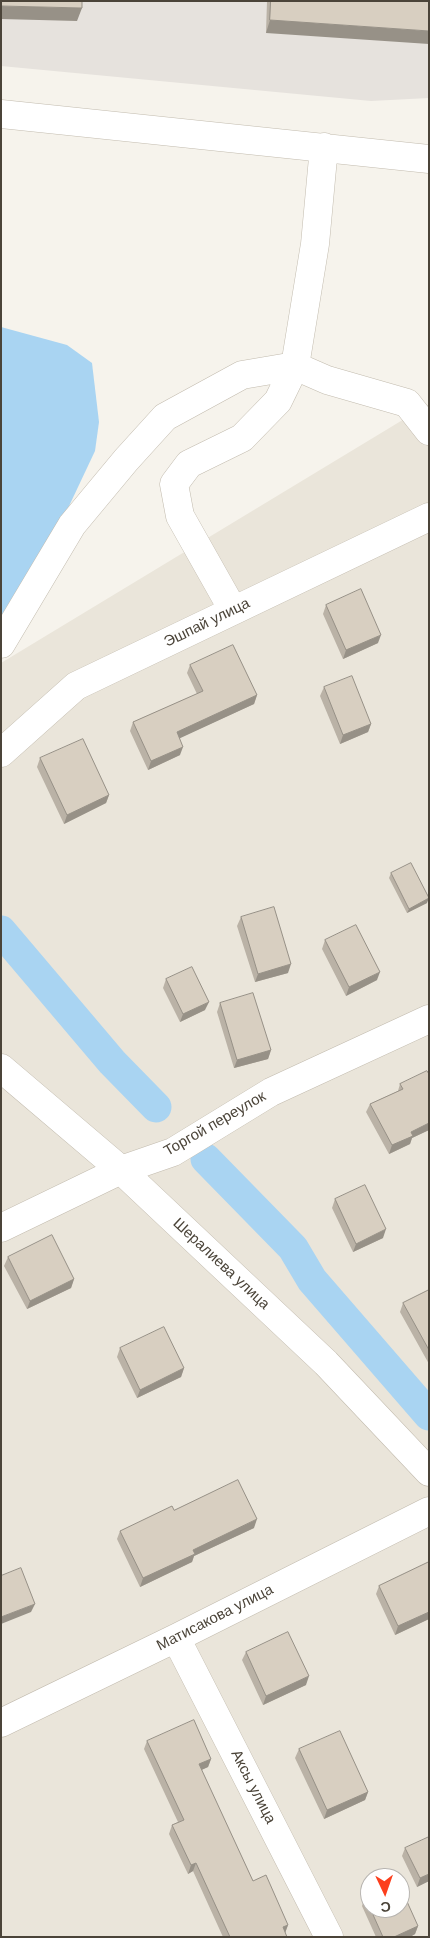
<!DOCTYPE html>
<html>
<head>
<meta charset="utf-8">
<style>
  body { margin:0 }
  #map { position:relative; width:430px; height:1938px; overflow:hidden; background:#f6f3ec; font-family:Helvetica,sans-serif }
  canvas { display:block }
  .frame { position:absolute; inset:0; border:2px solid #4b4439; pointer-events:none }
  .north { position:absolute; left:360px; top:1868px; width:50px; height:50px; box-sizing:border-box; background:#fff; border:1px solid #b7b4b0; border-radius:50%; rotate:177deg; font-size:14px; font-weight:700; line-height:20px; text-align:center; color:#4b4439 }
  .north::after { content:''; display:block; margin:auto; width:18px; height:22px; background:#fc3f1d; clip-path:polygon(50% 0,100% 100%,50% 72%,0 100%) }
</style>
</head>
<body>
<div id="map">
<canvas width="430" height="1938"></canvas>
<div class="frame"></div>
<div class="north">С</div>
</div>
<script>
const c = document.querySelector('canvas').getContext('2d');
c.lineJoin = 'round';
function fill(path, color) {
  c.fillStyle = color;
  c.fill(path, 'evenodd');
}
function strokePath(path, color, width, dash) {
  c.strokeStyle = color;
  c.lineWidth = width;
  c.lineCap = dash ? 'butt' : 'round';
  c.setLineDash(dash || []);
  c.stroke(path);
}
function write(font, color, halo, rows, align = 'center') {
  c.font = font + ' Helvetica,sans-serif';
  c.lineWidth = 4;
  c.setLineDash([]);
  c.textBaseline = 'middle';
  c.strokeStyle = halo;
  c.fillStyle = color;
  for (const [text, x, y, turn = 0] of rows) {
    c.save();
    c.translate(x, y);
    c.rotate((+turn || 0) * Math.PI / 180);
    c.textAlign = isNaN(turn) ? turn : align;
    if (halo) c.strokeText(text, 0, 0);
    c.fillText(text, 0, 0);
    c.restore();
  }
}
const residential = new Path2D(`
  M 429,404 L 429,1937 L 1,1937 L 1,663 ZM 370,1878 L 400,1878 L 400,1908 L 370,1908 Z`);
const industrial = new Path2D(`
  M 1,1 L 429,1 L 429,98 L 371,101 L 1,66 Z`);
const water = new Path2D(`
  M 1,327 L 67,345 L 92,363 L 99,422 L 95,451 L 37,574 L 1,627 Z`);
const canal = new Path2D(`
  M 1,931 L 112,1062 L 156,1107
  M 206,1159 L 293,1248 L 312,1280 L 429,1415`);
const minor = new Path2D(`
  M 1,114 L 429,159
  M 233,610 L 180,516 L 174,484 L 189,464 L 242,438 L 278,401 L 295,366 L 327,380 L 407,403 L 429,431
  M 1,644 L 72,525 L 126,460 L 165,417 L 242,375 L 295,366 L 315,244 L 324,147
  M 1,753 L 76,686 L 429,517
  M 1,1068 L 121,1170 L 326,1363 L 429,1472
  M 1,1228 L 121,1170 L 173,1152 L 271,1092 L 429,1019
  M 176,1638 L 329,1937
  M 1,1723 L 176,1638 L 429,1511`);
const wall = new Path2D(`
  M 267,1 L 429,1 L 266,33 Z
  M 326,605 L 378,643 L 343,659 L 323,614 Z
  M 190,665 L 257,695 L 254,704 L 179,738 L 180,755 L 148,770 L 130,731 L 133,722 L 197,694 L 187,673 Z
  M 324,687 L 371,724 L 368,732 L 340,744 L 320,696 Z
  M 40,758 L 109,795 L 106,803 L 64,824 L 37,767 Z
  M 391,873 L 427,903 L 407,913 L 389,878 Z
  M 241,917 L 288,973 L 255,982 L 237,926 Z
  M 325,940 L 377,980 L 346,996 L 322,949 Z
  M 166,979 L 205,1010 L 180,1022 L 163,988 Z
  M 220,1003 L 271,1050 L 268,1059 L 234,1068 L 217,1012 Z
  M 429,1074 L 429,1130 L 412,1138 L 410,1144 L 389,1154 L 366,1112 L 370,1104 L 398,1091 L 400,1084 Z
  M 335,1199 L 383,1238 L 353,1252 L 332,1208 Z
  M 8,1257 L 74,1279 L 71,1288 L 27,1309 L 4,1266 Z
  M 429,1290 L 429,1364 L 400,1312 L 403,1303 Z
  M 120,1348 L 184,1368 L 181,1377 L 137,1398 L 117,1357 Z
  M 174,1510 L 254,1528 L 194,1556 L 192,1562 L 140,1587 L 117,1539 L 120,1531 Z
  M 429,1562 L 429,1619 L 395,1635 L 376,1594 L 379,1586 Z
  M 246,1652 L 306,1685 L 263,1705 L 242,1660 Z
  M 147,1741 L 211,1759 L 208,1767 L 201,1770 L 253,1881 L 288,1925 L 285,1933 L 287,1937 L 223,1937 L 193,1871 L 188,1874 L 169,1834 L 172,1825 L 178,1822 L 144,1749 Z
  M 299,1749 L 368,1792 L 365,1800 L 324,1819 L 295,1758 Z
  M 405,1848 L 429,1881 L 417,1887 L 402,1856 Z
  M 365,1898 L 418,1926 L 415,1934 L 410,1937 L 376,1937 L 362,1906 Z`);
const shadedWall = new Path2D(`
  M 1,6 L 82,8 L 77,21 L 1,19 Z
  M 270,20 L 429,31 L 429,44 L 266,33 Z
  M 381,635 L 378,643 L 343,659 L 346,650 Z
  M 257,695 L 254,704 L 174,741 L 177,732 Z
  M 371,724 L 368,732 L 340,744 L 343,735 Z
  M 183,747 L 180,755 L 148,770 L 151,761 Z
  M 109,795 L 106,803 L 64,824 L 67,815 Z
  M 429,898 L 427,903 L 407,913 L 409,909 Z
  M 291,964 L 288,973 L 255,982 L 258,974 Z
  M 380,972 L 377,980 L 346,996 L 349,987 Z
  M 209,1002 L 205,1010 L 180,1022 L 183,1014 Z
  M 271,1050 L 268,1059 L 234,1068 L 237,1060 Z
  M 429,1123 L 429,1130 L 412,1138 L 410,1144 L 389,1154 L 392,1145 L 411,1132 Z
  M 386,1229 L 383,1238 L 353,1252 L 356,1244 Z
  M 74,1279 L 71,1288 L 27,1309 L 30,1301 Z
  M 184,1368 L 181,1377 L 137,1398 L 140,1390 Z
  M 257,1519 L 254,1528 L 194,1556 L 192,1562 L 140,1587 L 143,1578 L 193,1550 Z
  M 35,1604 L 31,1612 L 1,1624 L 1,1617 Z
  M 429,1612 L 429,1619 L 395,1635 L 398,1626 Z
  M 309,1676 L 306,1685 L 263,1705 L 266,1696 Z
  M 211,1759 L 208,1767 L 195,1773 L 199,1764 Z
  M 368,1792 L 365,1800 L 324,1819 L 327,1810 Z
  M 196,1863 L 193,1871 L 188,1874 L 191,1865 Z
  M 429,1874 L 429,1881 L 417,1887 L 420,1878 Z
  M 288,1925 L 285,1933 L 283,1927 Z
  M 418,1926 L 415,1934 L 410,1937 L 394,1937 Z`);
const building = new Path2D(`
  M 1,1 L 82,1 L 82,8 L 1,6 Z
  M 271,1 L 429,1 L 429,31 L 270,20 Z
  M 361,589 L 381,635 L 346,650 L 326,605 Z
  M 233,645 L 257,695 L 177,732 L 183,747 L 151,761 L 133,722 L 203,691 L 190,665 Z
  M 352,676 L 371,724 L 343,735 L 324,687 Z
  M 83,739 L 109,795 L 67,815 L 40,758 Z
  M 411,863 L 429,898 L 409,909 L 391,873 Z
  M 274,907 L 291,964 L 258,974 L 241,917 Z
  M 356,925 L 380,972 L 349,987 L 325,940 Z
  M 192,967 L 209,1002 L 183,1014 L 166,979 Z
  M 253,993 L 271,1050 L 237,1060 L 220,1003 Z
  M 427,1071 L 429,1074 L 429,1123 L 411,1132 L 413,1136 L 392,1145 L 370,1104 L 403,1089 L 400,1084 Z
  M 365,1185 L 386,1229 L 356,1244 L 335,1199 Z
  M 52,1235 L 74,1279 L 30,1301 L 8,1257 Z
  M 429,1290 L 429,1350 L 403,1303 Z
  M 164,1327 L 184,1368 L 140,1390 L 120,1348 Z
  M 238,1480 L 257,1519 L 193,1550 L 195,1554 L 143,1578 L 120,1531 L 172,1506 L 174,1510 Z
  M 429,1562 L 429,1612 L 398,1626 L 379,1586 Z
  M 21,1568 L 35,1604 L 1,1617 L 1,1576 Z
  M 288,1632 L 309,1676 L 266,1696 L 246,1652 Z
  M 194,1720 L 211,1759 L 199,1764 L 253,1881 L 266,1875 L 288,1925 L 283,1927 L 287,1937 L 230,1937 L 196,1863 L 191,1865 L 172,1825 L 184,1820 L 147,1741 Z
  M 340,1731 L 368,1792 L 327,1810 L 299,1749 Z
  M 429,1837 L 429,1874 L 420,1878 L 405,1848 Z
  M 400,1886 L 418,1926 L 394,1937 L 383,1937 L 370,1908 L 400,1908 Z
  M 370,1895 L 370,1908 L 365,1898 Z`);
const streetNames = [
  ["Эшпай улица",207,623,-26],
  ["Торгой переулок",215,1124,-30],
  ["Шералиева улица",221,1264,43],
  ["Матисакова улица",215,1618,-27],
  ["Аксы улица",253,1787,63]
];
fill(residential, '#eae5da');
fill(industrial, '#e6e2dd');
fill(water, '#a9d4f2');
strokePath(canal, '#a9d4f2', 31);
strokePath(minor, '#c2bbae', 29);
strokePath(minor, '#fff', 28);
fill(wall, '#bab2a6');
fill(shadedWall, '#979187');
fill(building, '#d8cfc1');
strokePath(building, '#979187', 1);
write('15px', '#4b4439', '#fff', streetNames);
</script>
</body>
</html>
